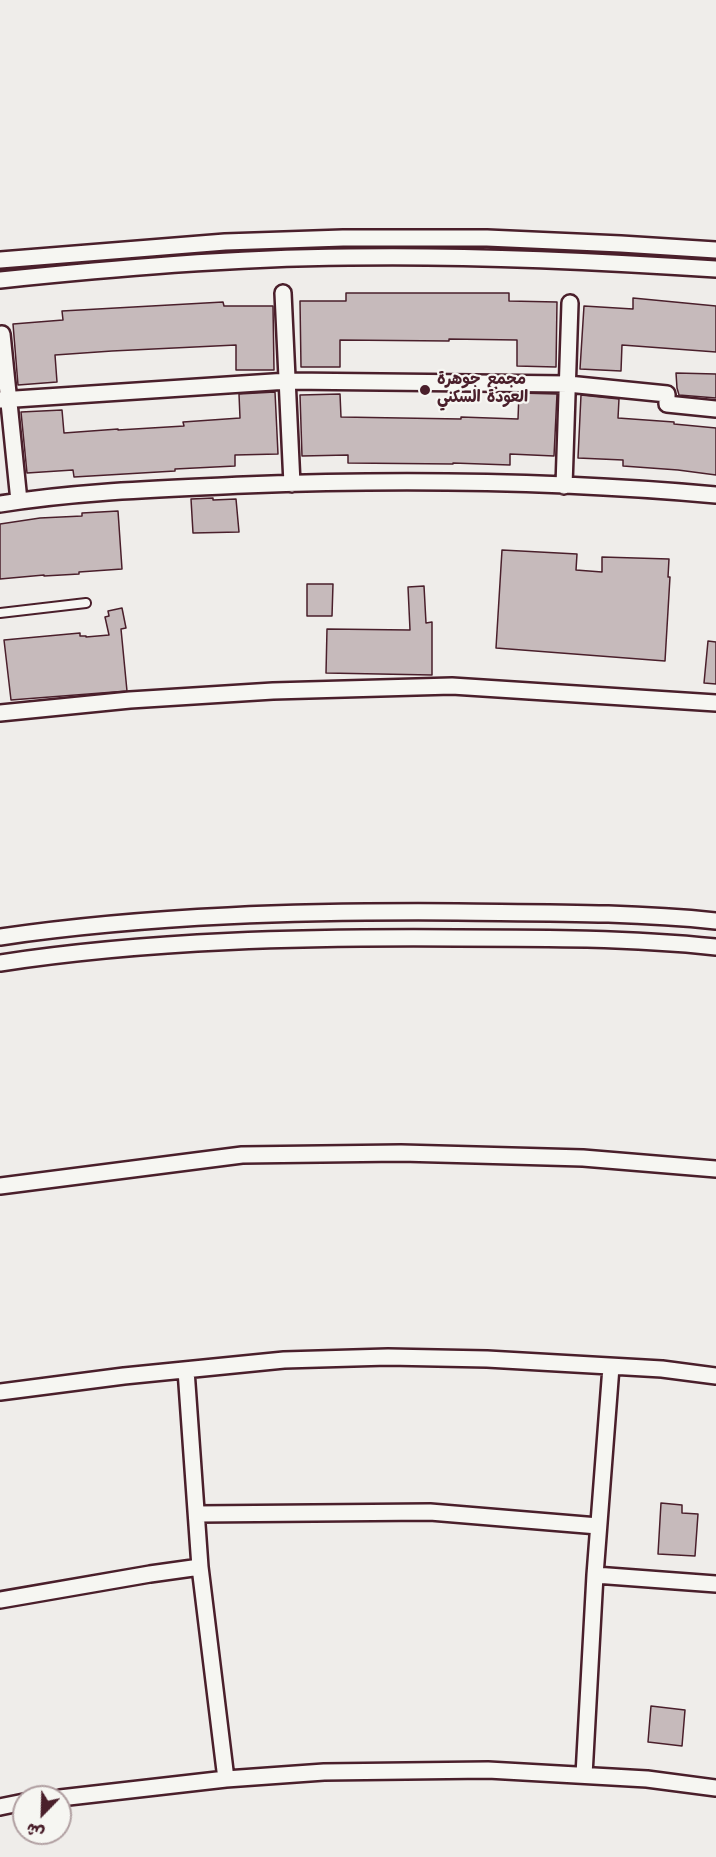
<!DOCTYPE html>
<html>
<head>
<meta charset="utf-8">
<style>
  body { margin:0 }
  #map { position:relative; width:716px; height:1857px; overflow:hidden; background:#efedea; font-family:Kalam,"Playpen Sans Arabic",sans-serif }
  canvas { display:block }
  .north { position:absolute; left:12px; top:1785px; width:60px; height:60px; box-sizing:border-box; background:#f6f6f2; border:2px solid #b1a0a2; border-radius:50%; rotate:203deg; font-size:16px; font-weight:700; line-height:24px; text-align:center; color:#4a1f2b }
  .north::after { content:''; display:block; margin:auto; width:21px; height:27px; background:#4a1f2b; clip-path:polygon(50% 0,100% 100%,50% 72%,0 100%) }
</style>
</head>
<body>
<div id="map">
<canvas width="716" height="1857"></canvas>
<div class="north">ش</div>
</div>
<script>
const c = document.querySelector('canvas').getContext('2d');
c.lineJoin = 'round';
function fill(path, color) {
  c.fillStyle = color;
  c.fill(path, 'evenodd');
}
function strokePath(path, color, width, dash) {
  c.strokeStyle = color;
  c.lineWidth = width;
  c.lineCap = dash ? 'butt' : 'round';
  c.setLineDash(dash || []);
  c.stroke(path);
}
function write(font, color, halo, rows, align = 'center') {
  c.font = font + ' Kalam,"Playpen Sans Arabic",sans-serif';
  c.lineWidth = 4.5;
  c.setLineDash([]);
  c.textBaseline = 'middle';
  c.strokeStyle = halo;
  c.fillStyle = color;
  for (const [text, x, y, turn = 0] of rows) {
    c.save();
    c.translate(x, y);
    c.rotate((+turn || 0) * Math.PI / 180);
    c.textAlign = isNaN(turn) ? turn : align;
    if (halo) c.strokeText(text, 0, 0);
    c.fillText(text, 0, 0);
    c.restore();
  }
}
const building = new Path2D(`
  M 346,293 L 509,293 L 509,301 L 557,302 L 556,367 L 517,366 L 517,340 L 449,339 L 449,341 L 340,340 L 340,367 L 301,367 L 300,301 L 346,301 Z
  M 633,298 L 716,306 L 716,352 L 622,345 L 621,371 L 580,369 L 584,306 L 633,309 Z
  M 223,302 L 224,306 L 273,306 L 274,370 L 236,370 L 236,345 L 112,351 L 55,355 L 57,382 L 18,385 L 13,324 L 63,320 L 62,311 Z
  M 676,373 L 716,374 L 716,398 L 679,395 L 677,388 Z
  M 275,392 L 278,454 L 235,455 L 235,466 L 175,469 L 175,471 L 74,477 L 73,470 L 27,473 L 21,412 L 62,410 L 64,433 L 118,429 L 118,430 L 184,426 L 183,422 L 240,418 L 239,394 Z
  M 519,393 L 557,394 L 554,456 L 510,454 L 510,465 L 453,463 L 453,464 L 348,463 L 348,455 L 302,456 L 300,395 L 340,394 L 341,417 L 461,419 L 461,417 L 518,419 Z
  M 581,395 L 619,399 L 618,418 L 674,422 L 674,424 L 716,428 L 716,475 L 678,470 L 623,466 L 623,460 L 578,458 Z
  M 213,498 L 213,500 L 236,499 L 239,532 L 193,533 L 191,499 Z
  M 118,511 L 122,569 L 79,572 L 79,574 L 44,576 L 44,575 L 0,579 L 0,524 L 40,518 L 82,516 L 82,513 Z
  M 502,550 L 577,554 L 576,570 L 602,572 L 602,557 L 669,559 L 668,577 L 670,577 L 665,661 L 496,648 Z
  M 307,584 L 333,584 L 332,616 L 307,616 Z
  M 424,586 L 426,623 L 432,622 L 432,675 L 326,673 L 327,629 L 410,630 L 408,587 Z
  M 122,608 L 126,628 L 121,629 L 127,691 L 11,700 L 4,640 L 80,633 L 80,636 L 86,636 L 86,637 L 109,635 L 105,617 L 109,616 L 108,611 Z
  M 708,641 L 716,642 L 716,684 L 704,683 Z
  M 661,1503 L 682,1505 L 682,1513 L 698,1514 L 695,1556 L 658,1554 Z
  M 651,1706 L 685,1710 L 682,1746 L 648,1742 Z`);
const service = new Path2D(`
  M 0,613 L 86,603`);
const minor = new Path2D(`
  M 0,260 L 225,242 L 343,238 L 487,238 L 621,244 L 716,250
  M 0,280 C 116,268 232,258 349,257 C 471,255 594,261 716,269
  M 283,293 L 292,484
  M 2,334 L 19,501
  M 0,400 L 288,381 L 568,384 L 667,394 L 667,404 L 716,409
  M 564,486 L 570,303
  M 0,504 C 80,491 163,489 244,485 C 401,479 560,481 716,495
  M 0,713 L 130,700 L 273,691 L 452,686 L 716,703
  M 0,937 C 151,915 305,911 457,912 C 544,913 630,912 716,921
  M 0,963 C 151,940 305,937 457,938 C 544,938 630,938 716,947
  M 0,1186 L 242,1155 L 401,1153 L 476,1155 L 583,1158 L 716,1169
  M 186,1370 L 200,1567 L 226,1779
  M 0,1392 L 124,1376 L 284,1360 L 388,1357 L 487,1359 L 662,1369 L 716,1376
  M 198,1514 L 430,1512 L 598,1526
  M 595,1575 L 716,1584
  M 0,1600 L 150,1574 L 200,1567
  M 584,1775 L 595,1575 L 611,1367
  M 60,1798 L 226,1779 L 324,1772 L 488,1770 L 647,1779 L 716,1788
  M 0,1807 L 24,1802`);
const markers = [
  [425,390,6,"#4a1f2b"]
];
const poiNames = [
  ["مجمع جوهرة",437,381],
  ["العودة السكني",437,399]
];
fill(building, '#c6babb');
strokePath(building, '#4a1f2b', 1.5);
strokePath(service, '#4a1f2b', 12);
strokePath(minor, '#4a1f2b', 20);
strokePath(service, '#f6f6f2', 8);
strokePath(minor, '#f6f6f2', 15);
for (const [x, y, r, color] of markers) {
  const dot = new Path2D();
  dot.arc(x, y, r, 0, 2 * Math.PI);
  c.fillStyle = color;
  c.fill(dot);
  strokePath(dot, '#f6f6f2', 2);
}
write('bold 16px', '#4a1f2b', '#f6f6f2', poiNames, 'left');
</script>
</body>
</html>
